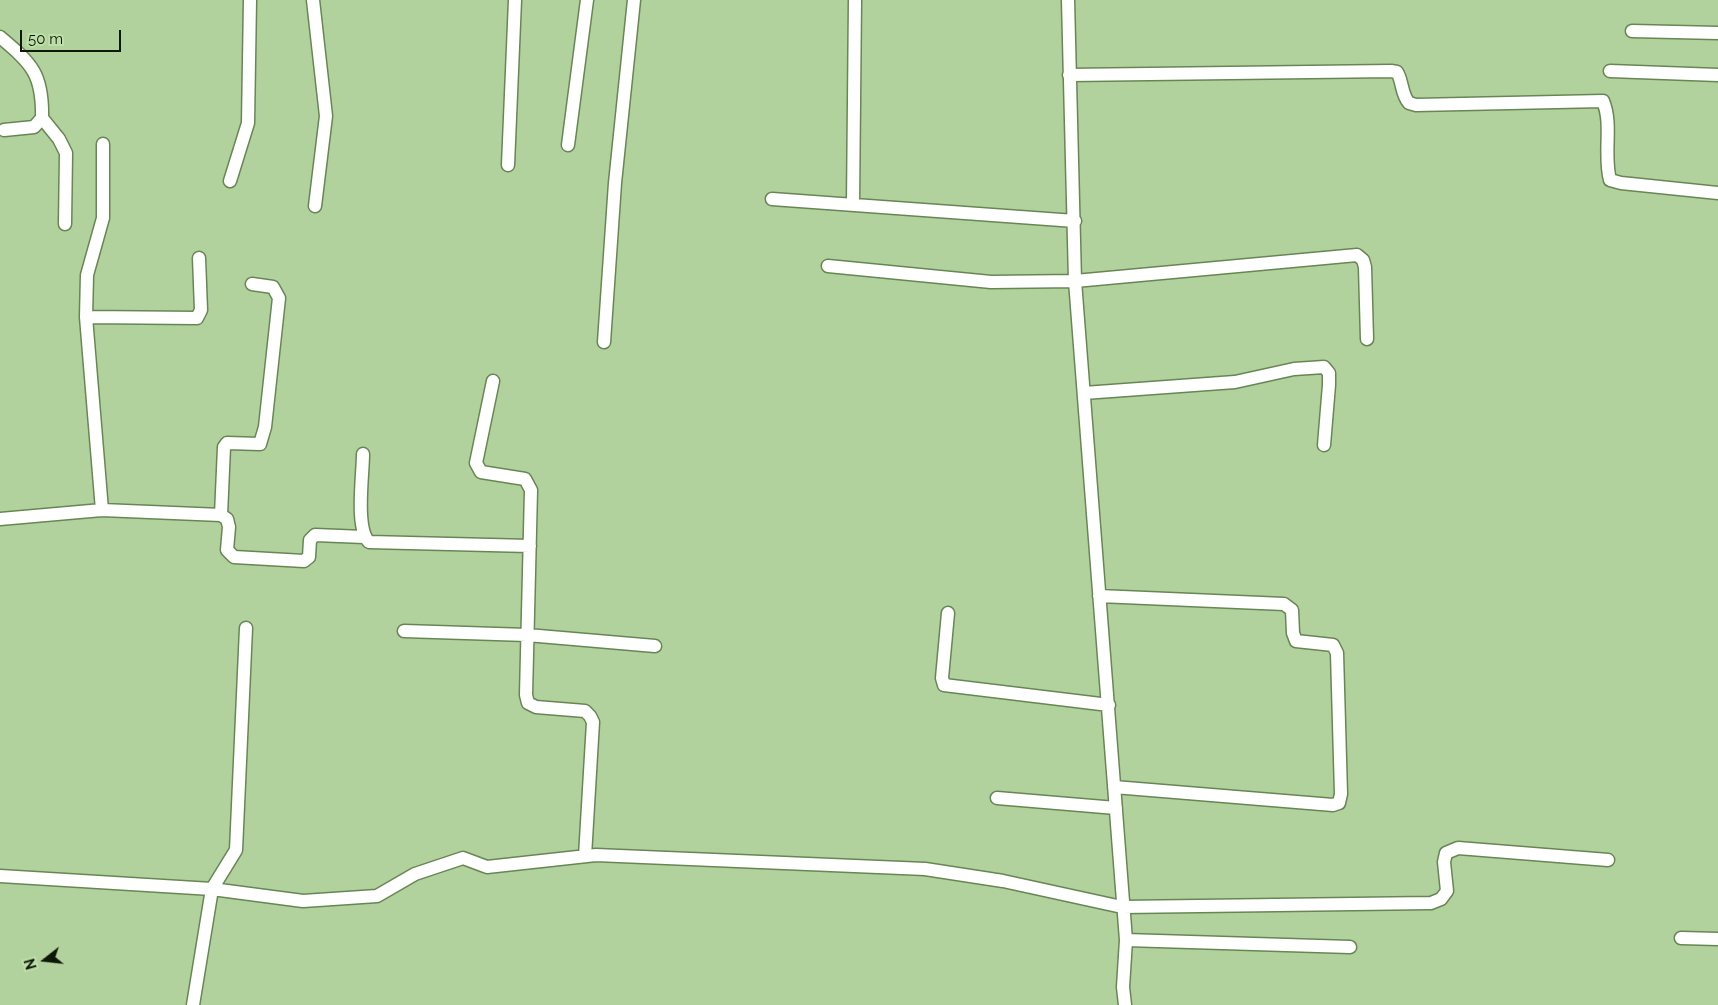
<!DOCTYPE html>
<html>
<head>
<meta charset="utf-8">
<style>
  body { margin:0 }
  #map { position:relative; width:1718px; height:1005px; overflow:hidden; background:#b1d29d; font-family:Raleway,sans-serif }
  canvas { display:block }
  .north { position:absolute; left:20px; top:935px; width:50px; height:50px; -webkit-text-stroke:4px #bedfa9; paint-order:stroke; rotate:254deg; font-size:14px; font-weight:700; line-height:20px; text-align:center; color:#0d1805 }
  .north::after { content:''; display:block; margin:auto; width:18px; height:22px; background:#0d1805; clip-path:polygon(50% 0,100% 100%,50% 72%,0 100%) }
  .scale { position:absolute; left:20px; top:30px; width:101px; height:22px; box-sizing:border-box; border:2px solid #0d1805; border-top:0; padding-left:6px; font-size:15px; line-height:18px; white-space:nowrap; color:#0d1805; -webkit-text-stroke:4px #bedfa9; paint-order:stroke }
</style>
</head>
<body>
<div id="map">
<canvas width="1718" height="1005"></canvas>
<div class="north">N</div>
<div class="scale">50 m</div>
</div>
<script>
const c = document.querySelector('canvas').getContext('2d');
c.lineJoin = 'round';
function strokePath(path, color, width, dash) {
  c.strokeStyle = color;
  c.lineWidth = width;
  c.lineCap = dash ? 'butt' : 'round';
  c.setLineDash(dash || []);
  c.stroke(path);
}
const minor = new Path2D(`
  M 313,0 L 326,116 L 315,206
  M 1068,0 L 1075,281 L 1126,940 L 1123,987 L 1125,1005
  M 1632,31 L 1718,33
  M 0,37 C 32,64 43,74 42,118 L 34,127 L 4,130
  M 1610,71 L 1718,75
  M 1069,75 L 1391,71 L 1397,72 C 1403,82 1401,94 1409,103 L 1416,105 L 1603,101 C 1613,125 1603,154 1610,180 L 1621,183 L 1718,193
  M 42,118 L 59,139 L 66,153 L 65,224
  M 103,144 L 103,218 L 87,275 L 86,317 L 102,510 L 221,515 L 227,519 L 229,527 L 227,550 L 234,557 L 304,561 L 309,557 L 310,540 L 315,535 L 364,537
  M 568,145 L 587,0
  M 508,165 L 515,0
  M 230,181 L 248,123 L 250,0
  M 772,199 L 1075,221
  M 853,204 L 855,0
  M 828,266 L 991,282 L 1075,281 L 1357,255 L 1363,260 L 1365,267 L 1367,339
  M 86,317 L 197,318 L 201,310 L 199,258
  M 604,342 L 615,183 L 634,0
  M 493,381 L 476,463 L 481,472 L 525,479 L 531,490 L 526,695 L 528,703 L 536,707 L 585,711 L 590,716 L 593,722 L 585,856
  M 1084,393 L 1235,382 L 1294,369 L 1324,367 L 1329,373 L 1329,385 L 1324,445
  M 363,454 C 363,475 355,528 369,542 L 530,546
  M 221,515 L 224,447 L 227,443 L 260,444 L 265,427 L 279,298 L 273,287 L 252,284
  M 0,519 L 102,510
  M 1099,596 L 1284,604 L 1292,610 L 1293,633 L 1296,641 L 1333,645 L 1337,653 L 1341,794 L 1339,803 L 1333,805 L 1114,787
  M 948,613 L 942,678 L 944,685 L 1109,705
  M 404,631 L 527,635 L 655,646
  M 997,798 L 1116,808
  M 0,876 L 212,889 L 303,901 L 377,896 L 415,874 L 463,858 L 487,867 L 596,855 L 925,869 L 1003,881 L 1122,907 L 1431,903 L 1441,899 L 1447,891 L 1444,862 L 1446,853 L 1458,848 L 1608,860
  M 1681,938 L 1718,939
  M 1126,940 L 1350,947
  M 193,1005 L 212,889 L 236,850 L 246,628`);
strokePath(minor, '#688654', 15);
strokePath(minor, '#fff', 12);
</script>
</body>
</html>
